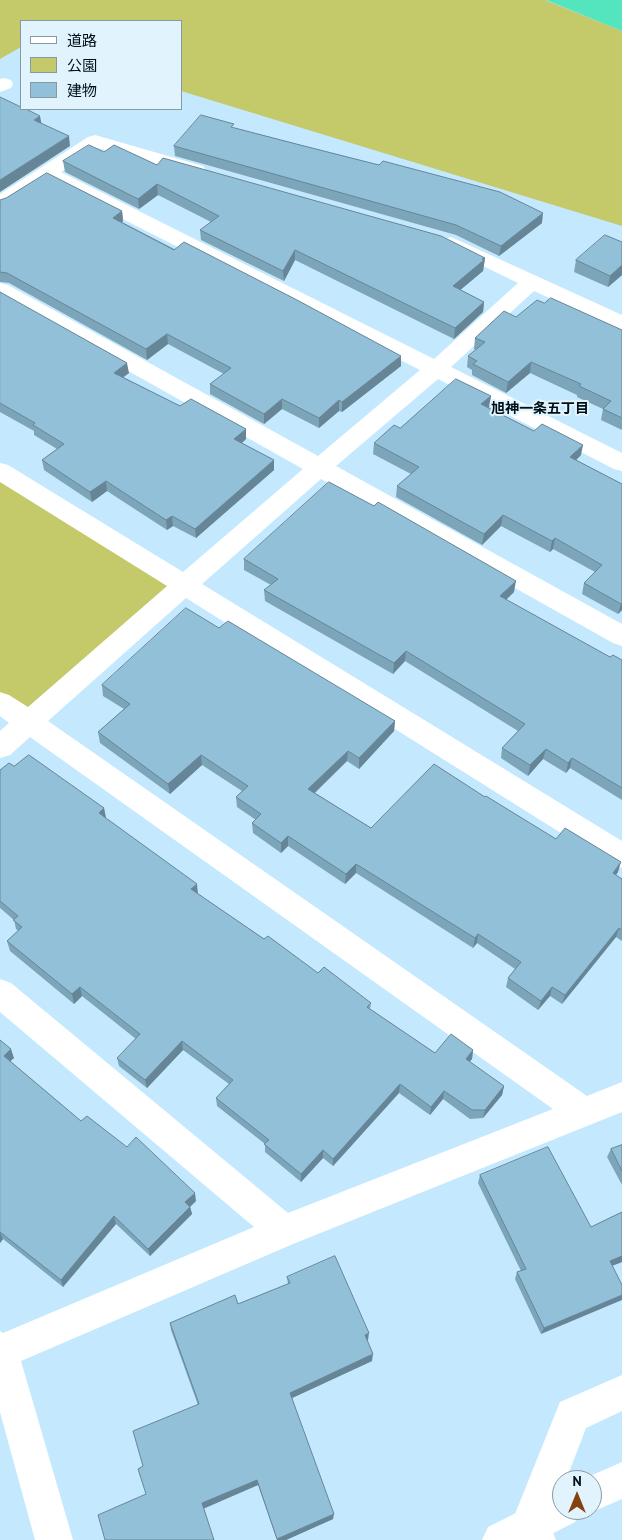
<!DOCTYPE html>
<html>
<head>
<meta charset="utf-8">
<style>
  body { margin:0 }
  #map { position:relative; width:622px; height:1540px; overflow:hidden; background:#c4e9fe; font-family:"PT Sans","Noto Sans JP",sans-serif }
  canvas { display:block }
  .legend { position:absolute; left:20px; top:20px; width:162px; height:90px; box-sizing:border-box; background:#e1f4fe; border:1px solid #8799a2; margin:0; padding:6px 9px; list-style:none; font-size:15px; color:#011018 }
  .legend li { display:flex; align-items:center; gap:10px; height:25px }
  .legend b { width:25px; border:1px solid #8799a2 }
  .north { position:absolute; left:552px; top:1470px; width:50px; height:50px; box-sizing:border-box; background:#e1f4fe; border:1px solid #8799a2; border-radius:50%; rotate:0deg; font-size:14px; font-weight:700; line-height:20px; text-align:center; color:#011018 }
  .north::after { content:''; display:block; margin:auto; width:18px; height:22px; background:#844211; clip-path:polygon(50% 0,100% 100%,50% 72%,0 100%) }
</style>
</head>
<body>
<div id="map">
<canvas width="622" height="1540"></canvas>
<ul class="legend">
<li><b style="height:6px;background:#fff"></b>道路</li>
<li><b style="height:14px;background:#c4c969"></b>公園</li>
<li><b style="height:14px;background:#91c0d8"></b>建物</li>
</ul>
<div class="north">N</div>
</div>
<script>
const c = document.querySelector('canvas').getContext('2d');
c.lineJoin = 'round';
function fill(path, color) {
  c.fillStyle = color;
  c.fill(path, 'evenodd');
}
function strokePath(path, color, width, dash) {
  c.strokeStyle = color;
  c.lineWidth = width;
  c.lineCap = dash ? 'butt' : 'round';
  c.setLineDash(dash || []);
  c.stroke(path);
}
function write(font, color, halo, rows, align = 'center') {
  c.font = font + ' "PT Sans","Noto Sans JP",sans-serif';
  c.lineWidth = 4;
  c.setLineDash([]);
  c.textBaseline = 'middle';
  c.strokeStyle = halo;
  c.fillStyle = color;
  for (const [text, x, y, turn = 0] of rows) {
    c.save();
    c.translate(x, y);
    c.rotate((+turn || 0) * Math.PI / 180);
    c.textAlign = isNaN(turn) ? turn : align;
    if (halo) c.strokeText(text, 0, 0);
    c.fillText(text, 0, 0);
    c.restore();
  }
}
const green = new Path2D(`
  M 0,0 L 545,0 L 622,31 L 622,226 L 181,91 L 181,21 L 21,21 L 21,47 L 0,59 Z
  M 0,479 L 185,585 L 29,722 L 0,702 Z`);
const water = new Path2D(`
  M 545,0 L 622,0 L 622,31 L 546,0 Z`);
const minor = new Path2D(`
  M 4,78 L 11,80 L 13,84 L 11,88 L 0,92 L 0,79 Z
  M 95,135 L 203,166 L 206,170 L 203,174 L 196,176 L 98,148 L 61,172 L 434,359 L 518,283 L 444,247 L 441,243 L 444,239 L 451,237 L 622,315 L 622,331 L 534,291 L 451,367 L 622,453 L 622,471 L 614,469 L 438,379 L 336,466 L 622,624 L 622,646 L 613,643 L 321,479 L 202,584 L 622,841 L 622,868 L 612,865 L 186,598 L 48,721 L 587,1096 L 622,1082 L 622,1112 L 293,1244 L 21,1361 L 73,1540 L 35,1540 L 0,1412 L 0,1331 L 3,1333 L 254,1227 L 0,1012 L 0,979 L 11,983 L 288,1213 L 553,1109 L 30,737 L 10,755 L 0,758 L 0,731 L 9,723 L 0,716 L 0,692 L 9,695 L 28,707 L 167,586 L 0,482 L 0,463 L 8,465 L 183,572 L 303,469 L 0,299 L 0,283 L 8,285 L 318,456 L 420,370 L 48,181 L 7,207 L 0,209 L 0,194 L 88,137 Z
  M 622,1375 L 622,1411 L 586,1428 L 566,1480 L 562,1480 L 562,1490 L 549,1524 L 556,1540 L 518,1540 L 511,1524 L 560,1402 Z`);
const major = new Path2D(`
  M 622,1462 L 622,1499 L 592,1512 L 586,1510 L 592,1510 L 592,1480 L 581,1480 Z
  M 562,1490 L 562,1510 L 580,1510 L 575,1522 L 540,1540 L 482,1540 L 488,1527 Z`);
const wall = new Path2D(`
  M 234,128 L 379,165 L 542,223 L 499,256 L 456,235 L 175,156 L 174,146 Z
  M 104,152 L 157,165 L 485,258 L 483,271 L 460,290 L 484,302 L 483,312 L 454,339 L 295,260 L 284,281 L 201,240 L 200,230 L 211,222 L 158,195 L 139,209 L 65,172 L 63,161 Z
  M 0,200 L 122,211 L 123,221 L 122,222 L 401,366 L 342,412 L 339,411 L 319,428 L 282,409 L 264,424 L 210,394 L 210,384 L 224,374 L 168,344 L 147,360 L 9,283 L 0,282 Z
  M 622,242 L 622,275 L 608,287 L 574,272 L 576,260 Z
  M 0,292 L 129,373 L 123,377 L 246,439 L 242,443 L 274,460 L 274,470 L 196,538 L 173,526 L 167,530 L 107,491 L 92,502 L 44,470 L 42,460 L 57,449 L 34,435 L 34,431 L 0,412 Z
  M 544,303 L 622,330 L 622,430 L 601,420 L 603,409 L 577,397 L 577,395 L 530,373 L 506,393 L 472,375 L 472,370 L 467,367 L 468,356 L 476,350 L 474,349 L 475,338 Z
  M 491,396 L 489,408 L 581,455 L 576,460 L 622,484 L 622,610 L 618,614 L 582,594 L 584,583 L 595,572 L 553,549 L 550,552 L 501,526 L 482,545 L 396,497 L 397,486 L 411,474 L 373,454 L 374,443 L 400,428 Z
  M 244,559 L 514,592 L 506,600 L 610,657 L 622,660 L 622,800 L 570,768 L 566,773 L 543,759 L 528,776 L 501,758 L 502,748 L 518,731 L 405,661 L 393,674 L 265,601 L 264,590 L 271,585 L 244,570 Z
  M 219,628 L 395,721 L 394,731 L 359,769 L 347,761 L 315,793 L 371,828 L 485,797 L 556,839 L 618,872 L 616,875 L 622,879 L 622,941 L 616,937 L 562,1004 L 550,996 L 538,1010 L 506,987 L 508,978 L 515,969 L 477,943 L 473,948 L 356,873 L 345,884 L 288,846 L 281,853 L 253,833 L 252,823 L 256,820 L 237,807 L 236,797 L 242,791 L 202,765 L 170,794 L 100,743 L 98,732 L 124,709 L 103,696 L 102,685 Z
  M 14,766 L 104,808 L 106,818 L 106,819 L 198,894 L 264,939 L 318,973 L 371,1003 L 370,1009 L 435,1053 L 473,1050 L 472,1059 L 469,1062 L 504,1086 L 502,1095 L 483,1118 L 470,1119 L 443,1099 L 430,1115 L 399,1093 L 333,1166 L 323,1158 L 301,1182 L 265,1152 L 265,1144 L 217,1106 L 216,1098 L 229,1084 L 183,1050 L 147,1088 L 119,1066 L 117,1058 L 136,1039 L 82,996 L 74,1004 L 10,951 L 7,941 L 18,931 L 16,929 L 14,920 L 0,908 L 0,770 Z
  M 0,1040 L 14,1058 L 10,1061 L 81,1121 L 196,1201 L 190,1206 L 192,1214 L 150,1256 L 116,1224 L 63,1287 L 3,1239 L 0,1243 Z
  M 622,1145 L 622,1185 L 607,1157 L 611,1149 Z
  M 480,1175 L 591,1227 L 622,1212 L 622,1262 L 612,1266 L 541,1334 L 515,1279 L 517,1272 L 521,1271 L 478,1183 Z
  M 287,1277 L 368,1340 L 367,1341 L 372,1361 L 292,1398 L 333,1519 L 286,1540 L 277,1540 L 258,1485 L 203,1508 L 146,1494 L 143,1466 L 198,1405 L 171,1330 L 170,1323 L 238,1304 L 288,1284 Z`);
const shadedWall = new Path2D(`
  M 40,116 L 42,126 L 34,120 Z
  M 69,136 L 70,146 L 0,192 L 0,180 Z
  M 157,184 L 158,195 L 139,209 L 138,199 Z
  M 122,211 L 123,221 L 114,228 L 113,218 Z
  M 543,213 L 542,223 L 499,256 L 501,246 Z
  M 295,250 L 295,260 L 284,281 L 283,271 Z
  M 485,258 L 483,271 L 452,297 L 453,286 Z
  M 622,265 L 622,275 L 608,287 L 610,276 Z
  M 484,302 L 483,312 L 454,339 L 455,328 Z
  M 167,334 L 168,344 L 147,360 L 146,349 Z
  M 401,356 L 401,366 L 342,412 L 342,402 Z
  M 531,362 L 530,373 L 506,393 L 508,382 Z
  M 127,363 L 129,373 L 116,383 L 114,373 Z
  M 491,396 L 489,407 L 480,415 L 481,404 Z
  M 282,399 L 282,409 L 264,424 L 264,414 Z
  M 339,400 L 339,411 L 319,428 L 319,418 Z
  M 246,429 L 246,439 L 235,449 L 234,439 Z
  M 583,445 L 581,455 L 568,468 L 570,457 Z
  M 274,460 L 274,470 L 196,538 L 195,529 Z
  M 106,481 L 107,491 L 92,502 L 90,492 Z
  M 503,515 L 501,526 L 482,545 L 484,534 Z
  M 172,516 L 173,526 L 167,530 L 166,520 Z
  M 555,538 L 553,549 L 550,552 L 552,541 Z
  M 516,581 L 514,592 L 498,607 L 500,596 Z
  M 622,603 L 622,610 L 618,614 L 621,604 Z
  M 406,651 L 405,661 L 393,674 L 394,663 Z
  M 395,721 L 394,731 L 359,769 L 359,758 Z
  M 546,749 L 543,759 L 528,776 L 530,765 Z
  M 348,751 L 347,761 L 308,799 L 308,789 Z
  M 201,755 L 202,765 L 170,794 L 168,784 Z
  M 572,758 L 570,768 L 566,773 L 568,763 Z
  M 104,808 L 106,818 L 101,823 L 99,813 Z
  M 288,836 L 288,846 L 281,853 L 281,843 Z
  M 621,862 L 618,872 L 610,883 L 613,873 Z
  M 356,864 L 356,873 L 345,884 L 346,874 Z
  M 197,884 L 198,894 L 191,889 Z
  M 619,928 L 616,937 L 562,1004 L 565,995 Z
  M 478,934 L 477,943 L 473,948 L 475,938 Z
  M 80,987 L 82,996 L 74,1004 L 72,994 Z
  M 552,987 L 550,996 L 538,1010 L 541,1001 Z
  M 182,1041 L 183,1050 L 147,1088 L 145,1080 Z
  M 11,1049 L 14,1058 L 7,1064 L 4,1056 Z
  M 473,1050 L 472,1059 L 464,1068 L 466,1059 Z
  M 400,1084 L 399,1093 L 333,1166 L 333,1159 Z
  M 504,1086 L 502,1095 L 483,1118 L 485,1110 Z
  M 444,1091 L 443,1099 L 430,1115 L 431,1107 Z
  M 323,1150 L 323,1158 L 301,1182 L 301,1174 Z
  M 195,1193 L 196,1201 L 187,1210 L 185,1202 Z
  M 190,1207 L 192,1214 L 150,1256 L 148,1249 Z
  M 114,1216 L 116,1224 L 63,1287 L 61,1280 Z
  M 0,1232 L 3,1239 L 0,1243 Z
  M 622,1256 L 622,1262 L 606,1268 L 610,1261 Z
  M 622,1295 L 622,1300 L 541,1334 L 544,1328 Z
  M 369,1333 L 368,1340 L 364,1342 L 365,1335 Z
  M 373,1354 L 372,1361 L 290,1399 L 290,1393 Z
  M 257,1480 L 258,1485 L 203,1509 L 202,1503 Z
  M 334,1514 L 333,1519 L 286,1540 L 277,1540 L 277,1539 Z`);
const building = new Path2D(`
  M 0,97 L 21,107 L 21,109 L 26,109 L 40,116 L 34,120 L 69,136 L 0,180 Z
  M 201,115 L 234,124 L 231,127 L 304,146 L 379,165 L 383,161 L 500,192 L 543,213 L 501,246 L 456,225 L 174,146 Z
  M 89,145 L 104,152 L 114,145 L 157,165 L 163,158 L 441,236 L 485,258 L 482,259 L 484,260 L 453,286 L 484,302 L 455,328 L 295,250 L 283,271 L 200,230 L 219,216 L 157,184 L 138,199 L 63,161 Z
  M 47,173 L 122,211 L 113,218 L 174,250 L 184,242 L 297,300 L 401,356 L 342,402 L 339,400 L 319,418 L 282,399 L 264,414 L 210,384 L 231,368 L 167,334 L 146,349 L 7,273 L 0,272 L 0,200 L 6,198 Z
  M 605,235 L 622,242 L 622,265 L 610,276 L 576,260 Z
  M 0,292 L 127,363 L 114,373 L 180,406 L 191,399 L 246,429 L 234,439 L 274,460 L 195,529 L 172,516 L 166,520 L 106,481 L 90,492 L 42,460 L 64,444 L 33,425 L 35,423 L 0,403 Z
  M 551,298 L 622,330 L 622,418 L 603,409 L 611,401 L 579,386 L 581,384 L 531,362 L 508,382 L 473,364 L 477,361 L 468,356 L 485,342 L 475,338 L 504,311 L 516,317 L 537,300 L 544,303 Z
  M 456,379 L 491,396 L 481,404 L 534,431 L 542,424 L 583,445 L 570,457 L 622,484 L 622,603 L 621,604 L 584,583 L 602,565 L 555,538 L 552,541 L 503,515 L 484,534 L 397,486 L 419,467 L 374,443 L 394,425 L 400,428 Z
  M 329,482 L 374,506 L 378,502 L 516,581 L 500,596 L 610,657 L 613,655 L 622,660 L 622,788 L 572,758 L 568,763 L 546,749 L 530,765 L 502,748 L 525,724 L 406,651 L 394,663 L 264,590 L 278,579 L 244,559 Z
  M 186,608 L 219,628 L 228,621 L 395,721 L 359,758 L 348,751 L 308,789 L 371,828 L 434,764 L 485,797 L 486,796 L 556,839 L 565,828 L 621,862 L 613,873 L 622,879 L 622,930 L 619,928 L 565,995 L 552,987 L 541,1001 L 508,978 L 521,962 L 478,934 L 475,938 L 356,864 L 346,874 L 288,836 L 281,843 L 252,823 L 261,814 L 236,797 L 248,786 L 201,755 L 168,784 L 98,732 L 130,704 L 102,685 Z
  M 29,755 L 104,808 L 99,813 L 197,884 L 191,889 L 264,939 L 268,936 L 318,973 L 324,967 L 371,1003 L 367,1007 L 435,1053 L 451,1034 L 473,1050 L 466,1059 L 504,1086 L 485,1110 L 472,1110 L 444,1091 L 431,1107 L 400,1084 L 333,1159 L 323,1150 L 301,1174 L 264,1144 L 269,1140 L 216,1098 L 233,1080 L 182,1041 L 145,1080 L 117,1058 L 140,1034 L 80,987 L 72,994 L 7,941 L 22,927 L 13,920 L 18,916 L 0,901 L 0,770 L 9,763 L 14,766 Z
  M 0,1040 L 11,1049 L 4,1056 L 81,1121 L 87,1116 L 127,1147 L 136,1137 L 195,1193 L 185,1202 L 190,1207 L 148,1249 L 114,1216 L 61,1280 L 0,1232 Z
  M 622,1145 L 622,1171 L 611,1149 Z
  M 548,1147 L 591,1227 L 622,1212 L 622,1256 L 610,1261 L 622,1285 L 622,1295 L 544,1328 L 517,1272 L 526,1269 L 480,1175 Z
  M 335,1256 L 369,1333 L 365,1335 L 373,1354 L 290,1393 L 334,1514 L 277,1539 L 257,1480 L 202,1503 L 214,1540 L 105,1540 L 98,1515 L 146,1494 L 138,1469 L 143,1466 L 133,1431 L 199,1404 L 170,1323 L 235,1295 L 238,1304 L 290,1283 L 287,1277 Z`);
const neighbourhoodNames = [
  ["旭神一条五丁目",540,409]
];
fill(green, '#c4c969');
fill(water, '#55e5be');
fill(minor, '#fff');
fill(major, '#fff');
fill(wall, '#7da5ba');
fill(shadedWall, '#668697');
fill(building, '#91c0d8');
strokePath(building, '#668697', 1);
write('bold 14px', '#011018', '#e1f4fe', neighbourhoodNames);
</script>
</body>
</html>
